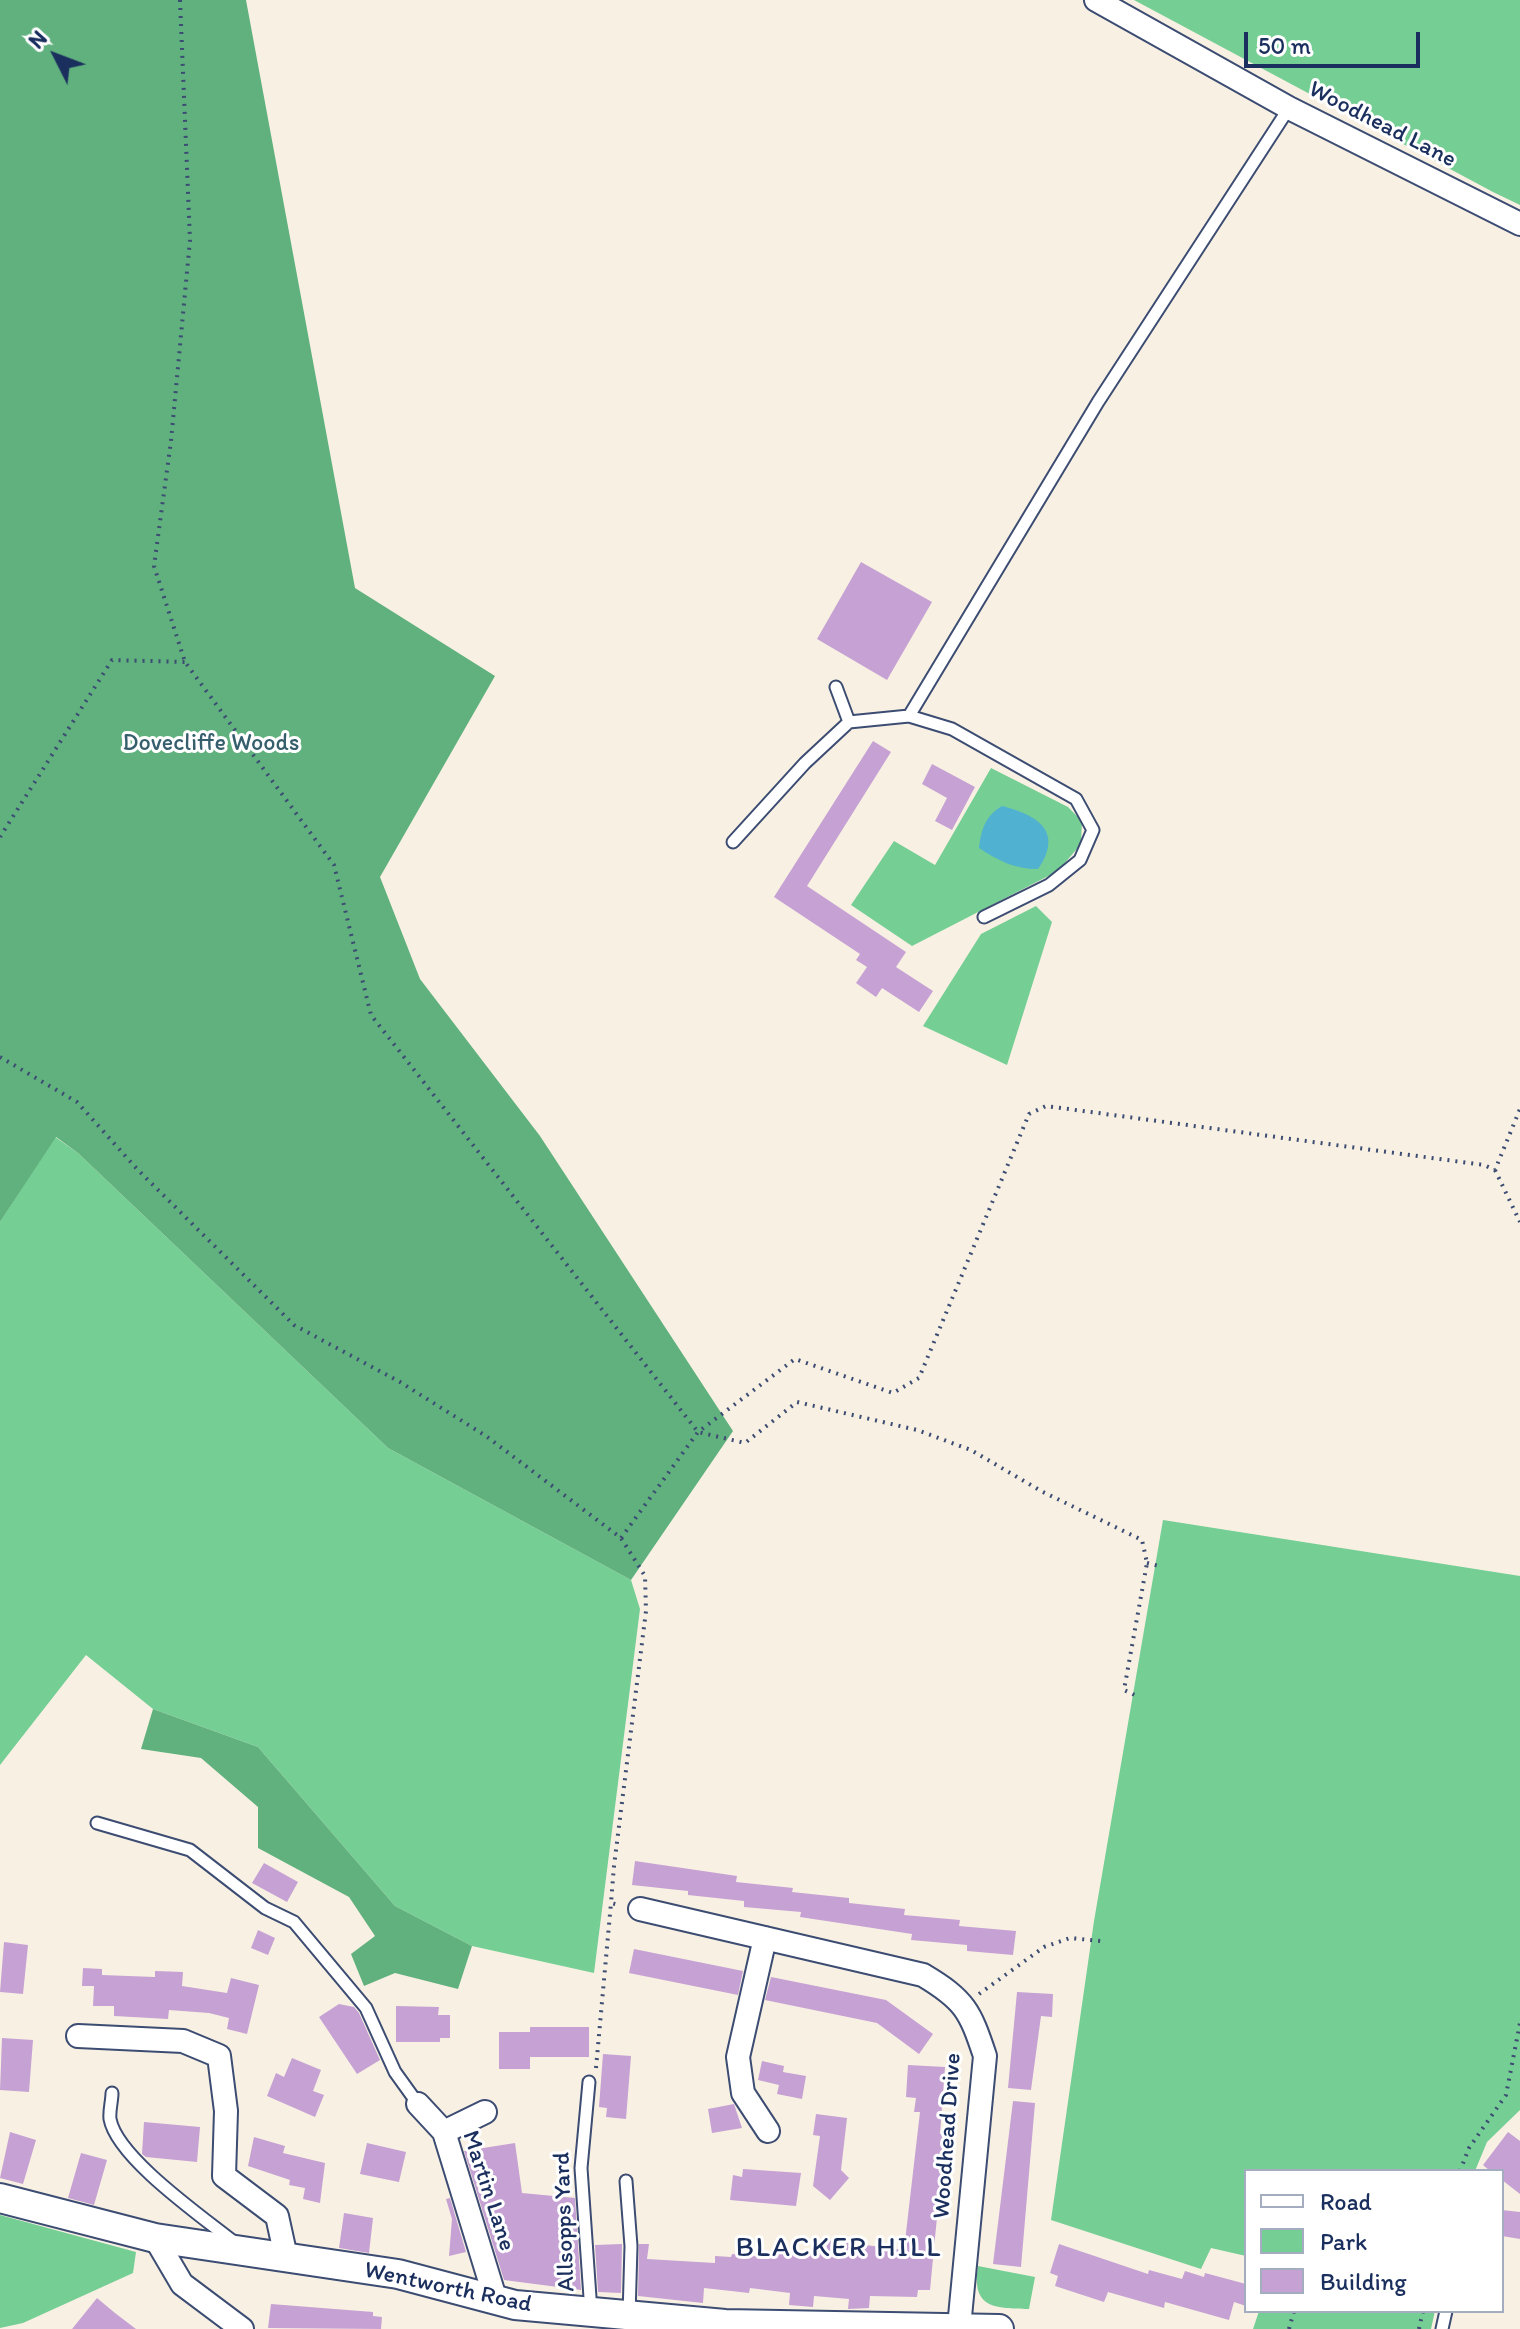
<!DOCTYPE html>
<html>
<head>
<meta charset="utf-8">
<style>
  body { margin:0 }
  #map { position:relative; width:1520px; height:2329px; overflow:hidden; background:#f8f1e3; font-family:Itim,sans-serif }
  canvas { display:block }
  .legend { position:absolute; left:1244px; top:2169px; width:260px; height:144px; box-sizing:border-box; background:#fff; border:2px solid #a4acbf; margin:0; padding:10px 14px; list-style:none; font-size:24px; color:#1b2f5e }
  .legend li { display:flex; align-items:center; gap:16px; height:40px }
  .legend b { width:40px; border:2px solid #a4acbf }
  .north { position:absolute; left:16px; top:16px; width:80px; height:80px; -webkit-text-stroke:6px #fff; paint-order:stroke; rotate:312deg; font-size:22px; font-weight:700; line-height:32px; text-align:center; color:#1b2f5e }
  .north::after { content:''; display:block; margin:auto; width:28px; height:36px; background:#1b2f5e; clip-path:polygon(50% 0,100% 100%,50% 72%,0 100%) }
  .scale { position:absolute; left:1244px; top:32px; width:176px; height:36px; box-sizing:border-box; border:4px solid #1b2f5e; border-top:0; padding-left:10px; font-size:24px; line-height:28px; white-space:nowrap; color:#1b2f5e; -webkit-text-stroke:6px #fff; paint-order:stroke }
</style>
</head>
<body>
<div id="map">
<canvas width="1520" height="2329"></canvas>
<ul class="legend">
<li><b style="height:10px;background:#fff"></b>Road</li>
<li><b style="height:22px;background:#75ce94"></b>Park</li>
<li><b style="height:22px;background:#c6a1d3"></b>Building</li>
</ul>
<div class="north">N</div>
<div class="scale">50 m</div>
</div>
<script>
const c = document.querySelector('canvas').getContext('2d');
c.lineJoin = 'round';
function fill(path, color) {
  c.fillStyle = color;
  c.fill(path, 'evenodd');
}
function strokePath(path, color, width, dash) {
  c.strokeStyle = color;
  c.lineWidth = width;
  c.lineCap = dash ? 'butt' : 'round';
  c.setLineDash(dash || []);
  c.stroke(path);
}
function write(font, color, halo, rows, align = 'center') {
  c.font = font + ' Itim,sans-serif';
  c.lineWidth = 6;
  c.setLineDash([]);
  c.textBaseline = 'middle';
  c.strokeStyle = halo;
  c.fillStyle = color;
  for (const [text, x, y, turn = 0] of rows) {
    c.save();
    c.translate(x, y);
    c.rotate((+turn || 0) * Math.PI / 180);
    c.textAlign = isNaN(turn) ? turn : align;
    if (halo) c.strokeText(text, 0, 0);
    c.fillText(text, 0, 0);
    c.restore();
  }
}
const green = new Path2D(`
  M 1134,0 L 1520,0 L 1520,205 L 1493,192 Z
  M 991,768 L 1068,807 L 1082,821 L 1081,844 L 1058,871 L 912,946 L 851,905 L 894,841 L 935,865 Z
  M 1036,906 L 1052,922 L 1007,1065 L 923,1026 L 981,934 Z
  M 55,1137 L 78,1153 L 388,1448 L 631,1580 L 640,1609 L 594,1973 L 472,1946 L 395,1906 L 258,1747 L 153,1709 L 86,1655 L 0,1765 L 0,1222 Z
  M 1163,1520 L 1520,1576 L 1520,2110 L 1487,2142 L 1475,2171 L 1246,2171 L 1246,2256 L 1211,2248 L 1201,2269 L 1051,2220 L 1094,1921 Z
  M 0,2215 L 136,2252 L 133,2273 L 23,2323 L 0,2328 Z
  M 978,2266 L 1035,2277 L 1029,2309 C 995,2308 971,2309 978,2266 Z
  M 1259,2311 L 1435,2311 L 1431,2329 L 1253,2329 Z`);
const forest = new Path2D(`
  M 0,0 L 246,0 L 355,588 L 495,676 L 380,877 L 420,979 L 540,1136 L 733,1431 L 631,1580 L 388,1448 L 78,1153 L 56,1137 L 0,1222 Z
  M 153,1709 L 258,1747 L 395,1906 L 472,1946 L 458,1989 L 395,1973 L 364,1986 L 351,1954 L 375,1936 L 349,1897 L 258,1848 L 258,1807 L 201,1758 L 141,1749 Z`);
const water = new Path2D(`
  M 1002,806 C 1037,815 1064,831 1038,869 C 1014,869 999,861 979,848 C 981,830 985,816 1002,806 Z`);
const building = new Path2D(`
  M 861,562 L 932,602 L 887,680 L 817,639 Z
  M 873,741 L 891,752 L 807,886 L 906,952 L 896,967 L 933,991 L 919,1012 L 882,988 L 876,997 L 856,983 L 867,967 L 856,960 L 860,954 L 774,897 Z
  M 932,764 L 975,787 L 952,830 L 935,821 L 947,798 L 922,784 Z
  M 635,1861 L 737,1876 L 736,1882 L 793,1888 L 792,1892 L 849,1898 L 849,1903 L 905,1909 L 904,1915 L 960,1920 L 959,1926 L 1016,1931 L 1013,1955 L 967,1951 L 967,1945 L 911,1940 L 912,1934 L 800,1917 L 801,1912 L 744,1907 L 744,1901 L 688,1895 L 688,1891 L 632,1885 Z
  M 264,1863 L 298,1882 L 287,1902 L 252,1883 Z
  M 258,1930 L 275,1938 L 268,1955 L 251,1948 Z
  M 4,1942 L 28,1945 L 23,1994 L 0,1992 Z
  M 634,1949 L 743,1971 L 738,1995 L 629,1973 Z
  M 83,1968 L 102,1969 L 102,1975 L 155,1977 L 155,1971 L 183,1972 L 182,1986 L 227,1993 L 231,1978 L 259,1985 L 247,2034 L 227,2029 L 229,2018 L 209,2013 L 169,2010 L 168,2019 L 114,2016 L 114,2006 L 93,2006 L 94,1986 L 82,1986 Z
  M 771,1977 L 886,2000 L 933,2034 L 919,2054 L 877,2023 L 765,2000 Z
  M 1017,1992 L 1053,1994 L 1052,2017 L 1041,2016 L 1031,2090 L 1008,2088 Z
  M 339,2004 L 354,2007 L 359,2013 L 380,2060 L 357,2074 L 319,2017 Z
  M 396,2006 L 439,2007 L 438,2015 L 450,2015 L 450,2038 L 440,2038 L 440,2042 L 396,2042 Z
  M 530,2027 L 589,2027 L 589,2057 L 530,2057 L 530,2069 L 499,2069 L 499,2032 L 530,2032 Z
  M 2,2038 L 33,2040 L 29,2092 L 0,2090 Z
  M 603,2054 L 631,2056 L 626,2119 L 606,2117 L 607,2108 L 599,2107 Z
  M 292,2058 L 321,2070 L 313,2091 L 324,2095 L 315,2117 L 267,2096 L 276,2073 L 284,2077 Z
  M 762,2061 L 784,2066 L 783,2072 L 806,2076 L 802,2099 L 777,2094 L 779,2085 L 758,2080 Z
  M 908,2065 L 945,2067 L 940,2134 L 945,2134 L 930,2290 L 918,2290 L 917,2297 L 870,2296 L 869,2308 L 848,2309 L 849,2299 L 814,2296 L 813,2307 L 789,2305 L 790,2293 L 750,2288 L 749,2293 L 704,2288 L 703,2303 L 638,2296 L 639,2244 L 649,2244 L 647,2259 L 715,2263 L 715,2256 L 731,2257 L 732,2254 L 773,2258 L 775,2248 L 826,2254 L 827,2240 L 904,2250 L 920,2112 L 914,2112 L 916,2098 L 906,2097 Z
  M 1013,2101 L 1035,2103 L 1021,2267 L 993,2264 Z
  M 734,2104 L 742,2128 L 712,2133 L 708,2109 Z
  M 816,2114 L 847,2118 L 841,2170 L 849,2178 L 830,2200 L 813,2186 L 820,2136 L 813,2135 Z
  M 144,2122 L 200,2127 L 197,2162 L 146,2157 L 142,2154 Z
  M 10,2132 L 36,2140 L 23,2184 L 0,2178 Z
  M 1508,2132 L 1520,2141 L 1520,2194 L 1502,2180 L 1502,2171 L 1490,2171 L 1483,2165 Z
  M 254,2137 L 285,2146 L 283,2153 L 325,2163 L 320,2203 L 303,2199 L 305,2188 L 289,2185 L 290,2180 L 248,2166 Z
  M 367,2143 L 406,2152 L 399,2182 L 360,2174 Z
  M 515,2143 L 522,2193 L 575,2198 L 581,2290 L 504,2280 L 464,2151 Z
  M 81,2153 L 107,2160 L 94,2205 L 68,2198 Z
  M 743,2169 L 801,2173 L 796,2206 L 730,2200 L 733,2175 L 742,2177 Z
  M 450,2198 L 466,2252 L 449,2256 L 452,2219 L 446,2199 Z
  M 1502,2210 L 1520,2212 L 1520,2239 L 1502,2236 Z
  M 344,2213 L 373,2218 L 369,2253 L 339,2248 Z
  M 622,2244 L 621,2293 L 598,2292 L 595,2245 Z
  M 1059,2244 L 1148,2274 L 1149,2270 L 1182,2279 L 1185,2271 L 1204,2277 L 1205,2273 L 1246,2284 L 1246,2306 L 1234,2302 L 1229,2320 L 1165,2302 L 1164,2308 L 1108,2292 L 1104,2302 L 1055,2286 L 1058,2276 L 1050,2273 Z
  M 97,2298 L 115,2313 L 136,2329 L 72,2329 Z
  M 271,2304 L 373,2312 L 373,2316 L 382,2317 L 381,2329 L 268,2328 Z`);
const path = new Path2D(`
  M 180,0 L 190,240 L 171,441 L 154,566 L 185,662 L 334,865 L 371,1015 L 698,1432 L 745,1443 L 797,1402 L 917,1430 L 971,1450 L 1041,1491 L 1142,1540 L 1147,1563 L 1124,1690 L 1139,1697
  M 0,837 L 112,660 L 185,662
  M 0,1057 L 77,1102 L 137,1169 L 294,1325 L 400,1382 L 486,1436 L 621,1538 L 645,1576 L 646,1611 L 614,1866 L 611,1903 L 619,1905
  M 1495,1170 L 1520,1222
  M 621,1538 L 698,1432 L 795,1359 L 893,1393 L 919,1378 L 1029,1114 L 1046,1106 L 1484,1165 L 1495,1170 L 1520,1109
  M 1147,1563 L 1159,1566
  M 979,1994 L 1044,1947 L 1070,1938 L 1101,1941
  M 596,2068 L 611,1903
  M 1460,2171 L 1469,2148 L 1506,2095 L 1520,2023
  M 1289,2329 L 1294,2311
  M 1419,2329 L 1423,2311`);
const service = new Path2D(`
  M 836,687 L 849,722
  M 733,842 L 805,763 L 849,722 L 909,716
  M 984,917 L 1049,885 L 1080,860 L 1093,830 L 1076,799 L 952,729 L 909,716 L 1098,402 L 1289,108
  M 97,1823 L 190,1850 L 265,1908 L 294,1922 L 366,2008 L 395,2072 L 418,2104
  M 589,2082 L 581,2168 L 591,2312
  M 112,2093 C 112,2101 109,2111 110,2119 C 117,2158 204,2218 235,2243
  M 626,2181 L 631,2246 L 629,2316
  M 1442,2329 L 1446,2311`);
const minor = new Path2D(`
  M 1096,0 L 1289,108 L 1520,224
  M 640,1909 L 923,1975 C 965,2000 970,2011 985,2056 L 959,2327
  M 765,1938 L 738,2057 L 743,2093 L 768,2131
  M 78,2036 L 183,2041 L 219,2056 L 226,2111 L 224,2176 L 277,2216 L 286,2257
  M 418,2104 L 444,2132 L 496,2301
  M 444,2132 L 485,2112
  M 155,2238 L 182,2284 L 242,2329`);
const tertiary = new Path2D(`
  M 0,2198 L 155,2238 L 398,2274 L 515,2305 L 725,2324 L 999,2329`);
const streetNames = [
  ["Woodhead Lane",1382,125,27],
  ["Woodhead Drive",948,2136,-86],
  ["Martin Lane",488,2191,72],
  ["Allsopps Yard",565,2222,-92],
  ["Wentworth Road",448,2288,12]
];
const parkNames = [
  ["Dovecliffe Woods",211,744]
];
const quarterNames = [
  ["BLACKER HILL",839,2249]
];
fill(green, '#75ce94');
fill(forest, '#60b17e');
fill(water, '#51b1d0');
fill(building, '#c6a1d3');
strokePath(service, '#3c4c72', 15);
strokePath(minor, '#3c4c72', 26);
strokePath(tertiary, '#3c4c72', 32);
strokePath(path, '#3c4c72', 4, [2, 6]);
strokePath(service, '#fff', 11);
strokePath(minor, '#fff', 22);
strokePath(tertiary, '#fff', 28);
write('24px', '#1b2f5e', '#fff', streetNames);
write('24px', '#365f6e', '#fff', parkNames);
c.letterSpacing = '2px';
write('28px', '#1b2f5e', '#fff', quarterNames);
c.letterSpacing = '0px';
</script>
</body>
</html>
